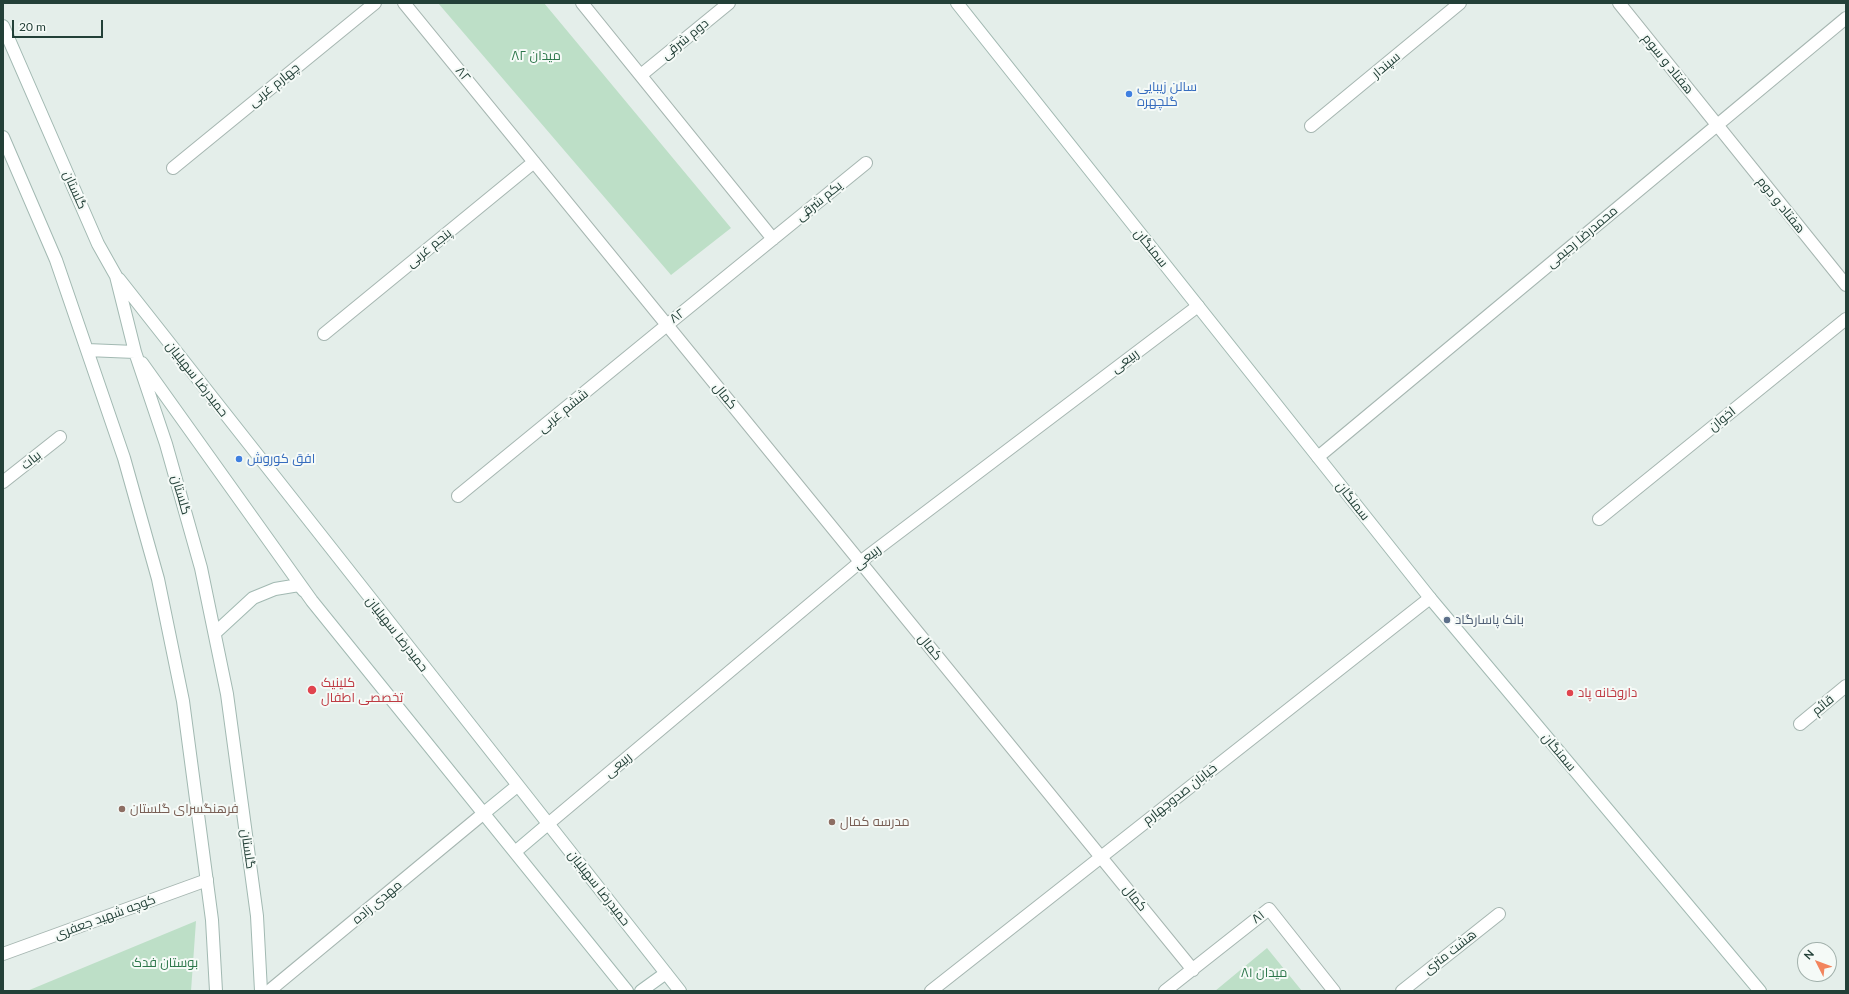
<!DOCTYPE html>
<html>
<head>
<meta charset="utf-8">
<style>
  body { margin:0 }
  #map { position:relative; width:1849px; height:994px; overflow:hidden; background:#e4eeea; font-family:Lato,sans-serif }
  canvas { display:block }
  .frame { position:absolute; inset:0; border:4px solid #234038; pointer-events:none }
  .north { position:absolute; left:1797px; top:942px; width:40px; height:40px; box-sizing:border-box; background:#f5faf7; border:1px solid #a1b0ab; border-radius:50%; rotate:312deg; font-size:11px; font-weight:700; line-height:16px; text-align:center; color:#234038 }
  .north::after { content:''; display:block; margin:auto; width:14px; height:18px; background:#f2845d; clip-path:polygon(50% 0,100% 100%,50% 72%,0 100%) }
  .scale { position:absolute; left:12px; top:20px; width:91px; height:18px; box-sizing:border-box; border:2px solid #234038; border-top:0; padding-left:5px; font-size:12px; line-height:14px; white-space:nowrap; color:#234038; -webkit-text-stroke:3px #f5faf7; paint-order:stroke }
</style>
</head>
<body>
<div id="map">
<canvas width="1849" height="994"></canvas>
<div class="frame"></div>
<div class="north">N</div>
<div class="scale">20 m</div>
</div>
<script>
const c = document.querySelector('canvas').getContext('2d');
c.lineJoin = 'round';
function fill(path, color) {
  c.fillStyle = color;
  c.fill(path, 'evenodd');
}
function strokePath(path, color, width, dash) {
  c.strokeStyle = color;
  c.lineWidth = width;
  c.lineCap = dash ? 'butt' : 'round';
  c.setLineDash(dash || []);
  c.stroke(path);
}
function write(font, color, halo, rows, align = 'center') {
  c.font = font + ' Lato,Cairo,sans-serif';
  c.lineWidth = 4;
  c.setLineDash([]);
  c.textBaseline = 'middle';
  c.strokeStyle = halo;
  c.fillStyle = color;
  for (const [text, x, y, turn = 0] of rows) {
    c.save();
    c.translate(x, y);
    c.rotate((+turn || 0) * Math.PI / 180);
    c.textAlign = isNaN(turn) ? turn : align;
    if (halo) c.strokeText(text, 0, 0);
    c.fillText(text, 0, 0);
    c.restore();
  }
}
const green = new Path2D(`
  M 438,3 L 544,3 L 731,228 L 671,275 Z
  M 196,921 L 191,991 L 27,991 Z
  M 1267,948 L 1302,991 L 1215,991 Z`);
const minor = new Path2D(`
  M 404,3 L 667,325 L 866,163
  M 582,3 L 773,239
  M 1619,3 L 1846,285
  M 641,75 L 729,3
  M 1311,126 L 1460,3
  M 173,168 L 375,3
  M 324,334 L 534,162
  M 1318,457 L 1846,18
  M 3,482 L 60,437
  M 458,496 L 667,325 L 1193,970
  M 1599,519 L 1846,319
  M 1800,724 L 1846,686
  M 548,824 L 860,562 L 1198,306
  M 3,954 L 207,880
  M 269,991 L 484,813
  M 931,991 L 1430,598
  M 1165,991 L 1269,909 L 1334,991
  M 1402,991 L 1499,914`);
const secondary = new Path2D(`
  M 957,3 L 1430,598 L 1760,991
  M 3,26 L 98,244 L 116,276 L 135,352 L 166,444 L 201,568 L 227,694 L 257,916 L 261,991
  M 3,137 L 56,260 L 124,458 L 158,579 L 183,701 L 212,920 L 216,991
  M 119,279 L 680,991
  M 87,350 L 135,352
  M 142,363 L 312,601 L 627,991
  M 215,633 L 253,598 L 275,589 L 299,585 L 304,591
  M 484,813 L 517,786
  M 515,852 L 548,824
  M 641,991 L 666,973`);
const markers = [
  [1129,94,4,"#3f7fe0"],
  [239,459,4,"#3f7fe0"],
  [1447,620,4,"#5c6f8a"],
  [312,690,5,"#e0444e"],
  [1570,693,4,"#e0444e"],
  [122,809,4,"#8d6e63"],
  [832,822,4,"#8d6e63"]
];
const streetNames = [
  ["دوم شرقی",685,39,-39],
  ["هفتاد و سوم",1668,64,51],
  ["سپندار",1386,65,-40],
  ["۸۲",463,74,51],
  ["چهارم غربی",274,85,-39],
  ["گلستان",75,190,66],
  ["یکم شرقی",819,201,-39],
  ["هفتاد و دوم",1781,205,51],
  ["محمدرضا رحیمی",1582,237,-40],
  ["پنجم غربی",429,248,-39],
  ["سمنگان",1151,248,51],
  ["۸۲",677,316,-36],
  ["ربیعی",1125,361,-37],
  ["حمیدرضا سهیلیان",197,379,52],
  ["کمال",725,396,51],
  ["ششم غربی",563,411,-39],
  ["اخوان",1722,419,-39],
  ["بیات",31,460,-38],
  ["گلستان",181,495,74],
  ["سمنگان",1353,501,52],
  ["ربیعی",867,557,-38],
  ["حمیدرضا سهیلیان",397,634,52],
  ["کمال",930,647,51],
  ["قائم",1823,705,-40],
  ["سمنگان",1559,752,50],
  ["ربیعی",618,765,-40],
  ["خیابان صدوچهارم",1180,794,-38],
  ["گلستان",248,849,82],
  ["حمیدرضا سهیلیان",599,888,52],
  ["کمال",1135,898,51],
  ["مهدی زاده",377,902,-40],
  ["کوچه شهید جعفری",105,917,-20],
  ["۸۱",1258,917,-38],
  ["هشت متری",1450,952,-38]
];
const parkNames = [
  ["میدان ۸۲",536,56],
  ["بوستان فدک",165,963],
  ["میدان ۸۱",1264,973]
];
const shopNames = [
  ["سالن زیبایی",1137,87],
  ["گلچهره",1137,102],
  ["افق کوروش",247,459]
];
const serviceNames = [
  ["بانک پاسارگاد",1455,620]
];
const healthNames = [
  ["کلینیک",321,683],
  ["تخصصی اطفال",321,698],
  ["داروخانه پاد",1578,693]
];
const educationNames = [
  ["فرهنگسرای گلستان",130,809],
  ["مدرسه کمال",840,822]
];
fill(green, '#bddfc7');
strokePath(minor, '#a6b6b1', 14);
strokePath(secondary, '#a2b9b2', 14);
strokePath(minor, '#fff', 12);
strokePath(secondary, '#fff', 12);
for (const [x, y, r, color] of markers) {
  const dot = new Path2D();
  dot.arc(x, y, r, 0, 2 * Math.PI);
  c.fillStyle = color;
  c.fill(dot);
  strokePath(dot, '#f5faf7', 1.5);
}
write('13px', '#234038', '#f5faf7', streetNames);
write('13px', '#2d774b', '#f5faf7', parkNames);
write('13px', '#366cbe', '#f5faf7', shopNames, 'left');
write('13px', '#4e5e75', '#f5faf7', serviceNames, 'left');
write('13px', '#be3a42', '#f5faf7', healthNames, 'left');
write('13px', '#785e54', '#f5faf7', educationNames, 'left');
</script>
</body>
</html>
